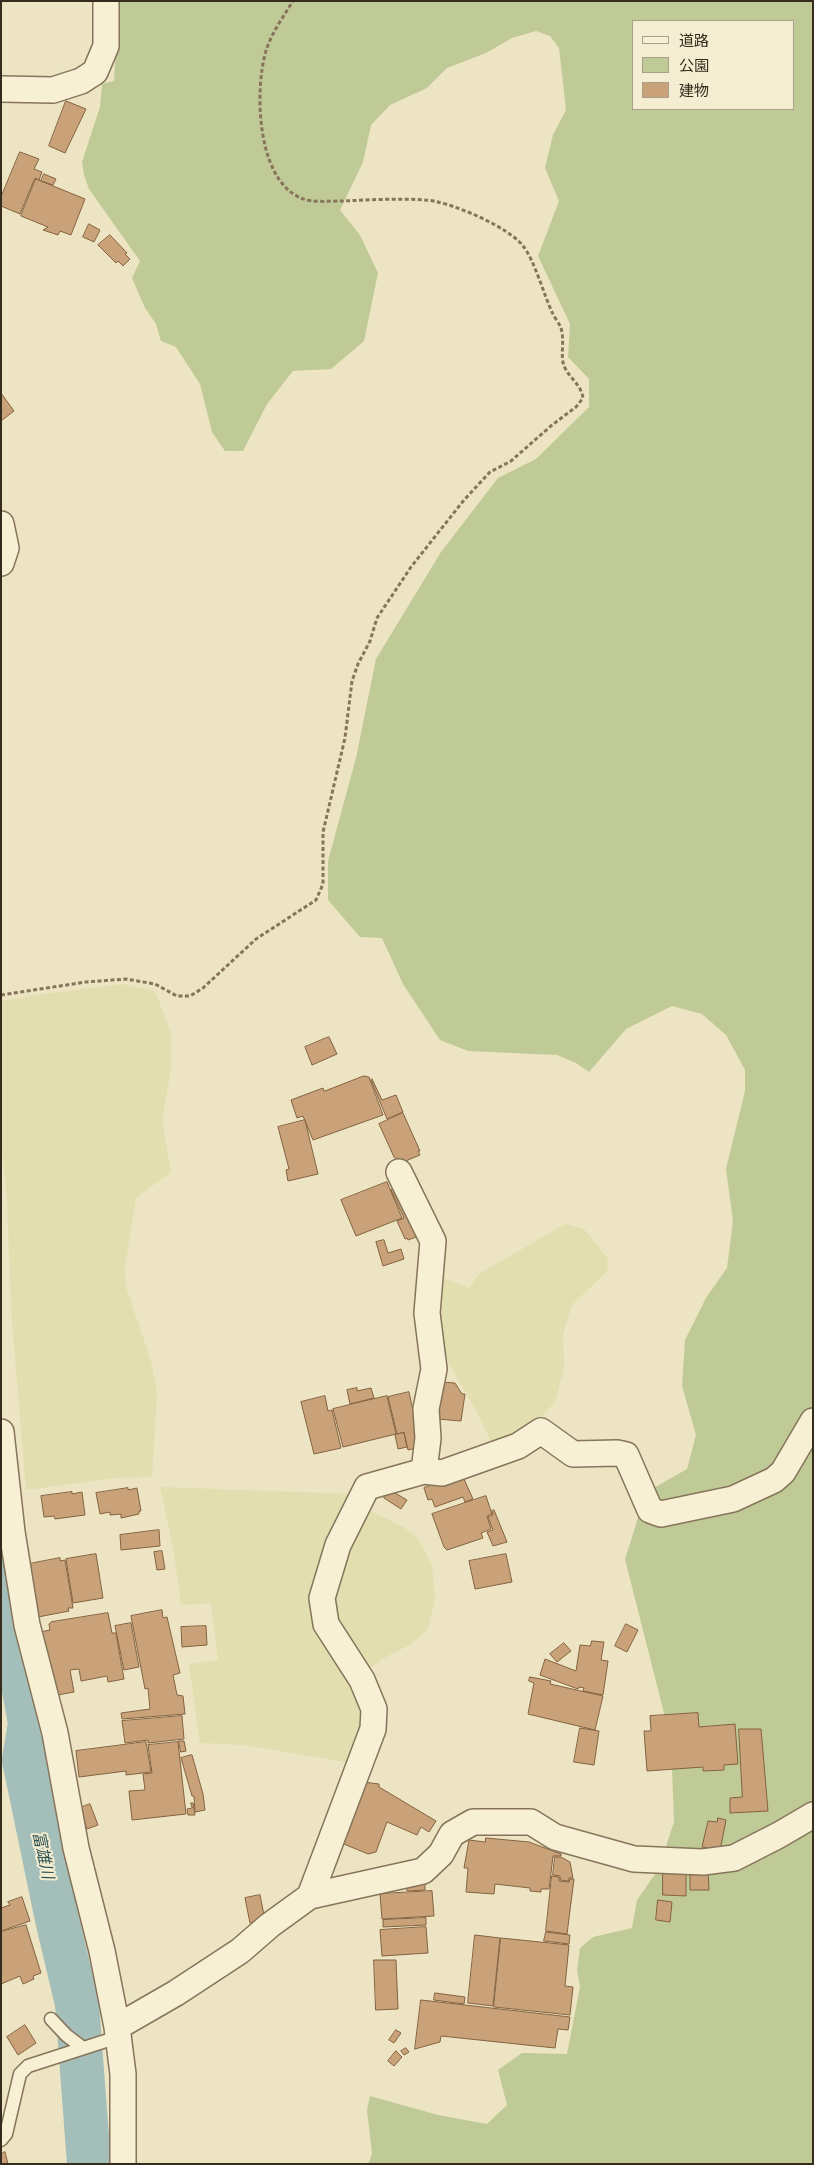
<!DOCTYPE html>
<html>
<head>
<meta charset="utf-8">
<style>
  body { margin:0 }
  #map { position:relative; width:814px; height:2165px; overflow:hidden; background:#ece4c2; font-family:Georgia,"Noto Sans JP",serif }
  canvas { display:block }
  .frame { position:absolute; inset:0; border:2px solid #362c1e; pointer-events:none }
  .legend { position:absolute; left:632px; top:20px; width:162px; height:90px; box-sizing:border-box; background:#f4edd1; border:1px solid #a8a089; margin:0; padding:6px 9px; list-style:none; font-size:15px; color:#362c1e }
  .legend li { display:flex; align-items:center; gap:10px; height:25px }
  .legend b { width:25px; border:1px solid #a8a089 }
</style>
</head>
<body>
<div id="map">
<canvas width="814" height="2165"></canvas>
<div class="frame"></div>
<ul class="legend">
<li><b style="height:6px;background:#f8f0d5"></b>道路</li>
<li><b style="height:14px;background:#bfca96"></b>公園</li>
<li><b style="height:14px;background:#c9a279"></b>建物</li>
</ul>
</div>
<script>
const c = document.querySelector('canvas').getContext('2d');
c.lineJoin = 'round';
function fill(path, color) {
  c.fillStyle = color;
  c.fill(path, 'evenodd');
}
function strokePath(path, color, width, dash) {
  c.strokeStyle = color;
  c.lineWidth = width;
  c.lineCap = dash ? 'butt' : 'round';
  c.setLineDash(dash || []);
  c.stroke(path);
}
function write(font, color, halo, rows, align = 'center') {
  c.font = font + ' Georgia,"Noto Sans JP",serif';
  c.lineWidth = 4;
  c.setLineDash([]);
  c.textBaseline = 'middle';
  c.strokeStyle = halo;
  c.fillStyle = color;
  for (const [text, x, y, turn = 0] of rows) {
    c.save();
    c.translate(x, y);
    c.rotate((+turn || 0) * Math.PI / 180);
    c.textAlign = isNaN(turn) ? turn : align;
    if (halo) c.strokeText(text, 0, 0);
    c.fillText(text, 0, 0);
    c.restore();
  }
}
const farmland = new Path2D(`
  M 122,984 L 155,991 L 171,1033 L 171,1069 L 162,1121 L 171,1172 L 136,1198 L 125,1267 L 126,1287 L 151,1361 L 157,1392 L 152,1477 L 116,1478 L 26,1490 L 11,1308 L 7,1196 L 1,1140 L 1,1001 L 50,993 Z
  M 565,1224 L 584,1229 L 608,1259 L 607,1271 L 572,1305 L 563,1334 L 564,1369 L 555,1402 L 534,1424 L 493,1446 L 476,1410 L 437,1343 L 441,1277 L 469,1288 L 479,1274 Z
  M 160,1487 L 353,1494 L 318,1586 L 344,1667 L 366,1714 L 350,1763 L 245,1745 L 200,1743 L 189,1664 L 218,1660 L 211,1603 L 181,1605 L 174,1553 Z
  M 363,1507 L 403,1527 L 418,1538 L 432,1566 L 435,1599 L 428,1629 L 411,1644 L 384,1658 L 368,1670 L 333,1621 L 337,1571 Z`);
const green = new Path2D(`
  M 118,1 L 813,1 L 813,2164 L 368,2164 L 372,2154 L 367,2110 L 370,2096 L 438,2115 L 487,2124 L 507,2105 L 498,2070 L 522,2053 L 567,2054 L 580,1987 L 577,1970 L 580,1948 L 593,1937 L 632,1928 L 637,1900 L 658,1870 L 674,1822 L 671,1741 L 625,1559 L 638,1518 L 652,1489 L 687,1469 L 696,1435 L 682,1386 L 685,1340 L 706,1298 L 727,1268 L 733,1221 L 726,1169 L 745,1091 L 745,1070 L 726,1035 L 702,1014 L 672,1006 L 626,1029 L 589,1072 L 576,1063 L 557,1055 L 468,1051 L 440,1040 L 403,984 L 382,938 L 360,937 L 328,900 L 328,861 L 356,758 L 376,659 L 441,552 L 498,478 L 536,459 L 589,407 L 589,379 L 568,357 L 570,324 L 538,256 L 559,201 L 545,168 L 553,135 L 566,110 L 559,48 L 550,36 L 536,31 L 512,38 L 486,53 L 447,68 L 427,88 L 390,105 L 371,125 L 363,162 L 340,210 L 360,235 L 378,273 L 364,341 L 331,369 L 293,371 L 267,404 L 243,451 L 225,451 L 212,432 L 200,384 L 176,347 L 161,341 L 156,324 L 145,308 L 132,278 L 140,261 L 89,189 L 84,175 L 82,162 L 100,107 L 102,84 L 114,81 ZM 633,21 L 793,21 L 793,109 L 633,109 Z`);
const river = new Path2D(`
  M 1,1548 L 5,1586 L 30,1723 L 24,1760 L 57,1919 L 77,2004 L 89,2164`);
const building = new Path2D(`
  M 66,101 L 86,109 L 65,153 L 49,146 Z
  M 20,152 L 39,159 L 34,169 L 42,172 L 39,180 L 35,178 L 20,214 L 1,206 L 1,197 Z
  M 44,174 L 56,179 L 53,185 L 41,181 Z
  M 36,179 L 85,199 L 71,235 L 60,231 L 58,235 L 43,230 L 48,227 L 21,216 Z
  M 89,224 L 100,230 L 94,242 L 83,237 Z
  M 110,235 L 127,253 L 125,254 L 130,259 L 123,266 L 118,261 L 116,263 L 98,245 Z
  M 1,393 L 14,411 L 1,421 Z
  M 329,1037 L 337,1054 L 312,1065 L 305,1047 Z
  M 364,1076 L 369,1077 L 383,1115 L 313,1140 L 303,1116 L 297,1118 L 291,1100 L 323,1088 L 324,1091 Z
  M 372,1079 L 382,1100 L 396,1095 L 403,1112 L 387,1119 L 371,1080 Z
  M 403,1113 L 420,1151 L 418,1151 L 420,1155 L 403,1162 L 394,1157 L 379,1124 Z
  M 305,1120 L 318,1174 L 288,1181 L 286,1170 L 289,1169 L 278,1127 Z
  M 387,1182 L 402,1218 L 356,1236 L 341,1200 Z
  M 397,1187 L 419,1236 L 408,1240 L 407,1238 L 405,1239 L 397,1221 L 404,1218 L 391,1190 Z
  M 384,1240 L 388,1253 L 401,1249 L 404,1259 L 383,1266 L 376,1242 Z
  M 441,1382 L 455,1383 L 462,1394 L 465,1394 L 461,1421 L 437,1419 Z
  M 357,1388 L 357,1391 L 371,1388 L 374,1398 L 350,1404 L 347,1390 Z
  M 409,1392 L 421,1447 L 408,1450 L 404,1432 L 397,1434 L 388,1397 Z
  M 325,1396 L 328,1411 L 332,1410 L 341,1448 L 314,1454 L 301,1402 Z
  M 387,1396 L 396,1434 L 343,1447 L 333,1409 Z
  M 404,1433 L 407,1447 L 398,1449 L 395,1435 Z
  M 456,1476 L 463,1477 L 473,1499 L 465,1502 L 463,1497 L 435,1507 L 432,1499 L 428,1500 L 424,1488 Z
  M 128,1488 L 128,1490 L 137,1488 L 141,1511 L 139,1511 L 139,1514 L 121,1518 L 121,1514 L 110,1515 L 110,1512 L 100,1514 L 96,1493 Z
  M 390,1490 L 407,1500 L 401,1509 L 384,1498 Z
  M 72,1492 L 72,1494 L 82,1492 L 85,1515 L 55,1519 L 54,1516 L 44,1517 L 41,1496 Z
  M 486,1496 L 492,1514 L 487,1516 L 491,1529 L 481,1533 L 483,1538 L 447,1550 L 444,1547 L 432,1514 Z
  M 494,1510 L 507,1542 L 493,1546 L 487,1532 L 493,1530 L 488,1517 L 493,1515 L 492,1511 Z
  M 159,1530 L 160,1546 L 121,1550 L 120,1535 Z
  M 162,1551 L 165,1569 L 157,1570 L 154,1552 Z
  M 96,1554 L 103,1598 L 73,1603 L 66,1559 Z
  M 506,1554 L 512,1582 L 475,1589 L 469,1561 Z
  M 60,1558 L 60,1561 L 65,1560 L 73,1608 L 68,1608 L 69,1611 L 38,1617 L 29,1564 Z
  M 162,1610 L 163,1618 L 167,1617 L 180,1673 L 173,1675 L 177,1695 L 183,1696 L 185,1714 L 122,1719 L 121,1713 L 150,1709 L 148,1688 L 145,1689 L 131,1616 Z
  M 108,1613 L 112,1633 L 116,1633 L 124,1679 L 108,1682 L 107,1676 L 81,1681 L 79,1669 L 70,1670 L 74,1692 L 47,1697 L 35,1633 L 50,1630 L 49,1624 L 51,1622 Z
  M 131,1623 L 139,1667 L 124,1670 L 115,1626 Z
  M 626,1624 L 638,1630 L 627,1652 L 615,1646 Z
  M 206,1626 L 207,1645 L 182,1647 L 181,1627 Z
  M 592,1641 L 604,1642 L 601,1660 L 608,1661 L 603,1695 L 583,1691 L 584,1688 L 579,1687 L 578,1689 L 540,1675 L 545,1659 L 576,1671 L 580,1645 L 590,1646 Z
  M 564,1643 L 571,1651 L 557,1662 L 550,1654 Z
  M 530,1677 L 551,1681 L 550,1684 L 603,1696 L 595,1730 L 528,1714 L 534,1683 L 529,1681 Z
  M 698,1713 L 699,1727 L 735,1724 L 738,1764 L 724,1765 L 724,1770 L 703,1771 L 703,1767 L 647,1771 L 644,1731 L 651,1731 L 650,1716 Z
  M 182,1716 L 184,1739 L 148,1743 L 148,1740 L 125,1743 L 122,1721 Z
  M 580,1728 L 599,1731 L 594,1765 L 574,1762 Z
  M 739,1729 L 761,1729 L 768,1811 L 730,1813 L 730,1798 L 742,1797 Z
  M 179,1741 L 184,1741 L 186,1751 L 181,1752 Z
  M 146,1742 L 151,1772 L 126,1775 L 126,1771 L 79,1777 L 76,1751 Z
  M 178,1742 L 186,1814 L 132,1820 L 129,1791 L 145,1790 L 143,1774 L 152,1773 L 148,1745 Z
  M 192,1755 L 203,1794 L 205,1810 L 195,1812 L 194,1796 L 192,1796 L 181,1758 Z
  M 363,1782 L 379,1784 L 379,1787 L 436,1821 L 429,1832 L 421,1827 L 417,1835 L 387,1822 L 376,1852 L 368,1854 L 339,1842 Z
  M 191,1803 L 193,1803 L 195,1815 L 188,1815 L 187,1809 L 192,1808 Z
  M 90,1804 L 98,1825 L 87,1829 L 80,1808 Z
  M 718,1818 L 726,1820 L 720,1851 L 702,1847 L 708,1821 L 717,1822 Z
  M 486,1838 L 529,1842 L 561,1854 L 561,1856 L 553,1856 L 549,1889 L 541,1889 L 541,1892 L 530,1891 L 530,1888 L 495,1884 L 494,1894 L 466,1892 L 468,1868 L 464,1868 L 469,1840 L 485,1842 Z
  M 555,1857 L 561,1857 L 570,1862 L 573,1878 L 569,1878 L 569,1881 L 560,1880 L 560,1876 L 553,1875 Z
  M 708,1870 L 709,1890 L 690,1890 L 690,1871 Z
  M 663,1871 L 686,1871 L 686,1896 L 663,1895 Z
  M 552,1876 L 559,1877 L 559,1881 L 569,1882 L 570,1879 L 574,1879 L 567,1934 L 546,1931 Z
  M 425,1881 L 425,1890 L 407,1891 L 406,1882 Z
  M 432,1891 L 434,1916 L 382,1919 L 380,1894 Z
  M 260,1895 L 265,1920 L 250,1923 L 245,1898 Z
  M 22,1897 L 30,1921 L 1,1931 L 1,1908 L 10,1905 L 8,1902 Z
  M 658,1900 L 672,1902 L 670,1922 L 656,1920 Z
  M 426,1918 L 426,1925 L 383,1927 L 383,1920 Z
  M 26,1925 L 41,1973 L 33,1976 L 34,1979 L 23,1984 L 20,1976 L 1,1984 L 1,1932 Z
  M 426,1927 L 428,1953 L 382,1956 L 380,1930 Z
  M 546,1932 L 570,1935 L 569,1944 L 544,1941 Z
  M 475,1935 L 500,1938 L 493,2006 L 468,2003 Z
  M 501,1938 L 569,1945 L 565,1986 L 573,1987 L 570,2015 L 494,2007 Z
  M 374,1960 L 396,1960 L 398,2009 L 376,2010 Z
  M 435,1993 L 465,1997 L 464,2004 L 434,2000 Z
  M 421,2000 L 570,2017 L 568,2030 L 558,2029 L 555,2048 L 441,2036 L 440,2042 L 415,2049 Z
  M 25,2025 L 36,2043 L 18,2055 L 7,2037 Z
  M 396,2030 L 401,2033 L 394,2043 L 389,2040 Z
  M 406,2048 L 409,2052 L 404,2055 L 401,2051 Z
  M 396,2051 L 402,2057 L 394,2066 L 388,2061 Z
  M 5,2152 L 8,2164 L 1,2164 L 1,2154 Z`);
const path = new Path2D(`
  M 1,995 L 86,982 L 126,979 L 155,984 L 177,996 L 190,996 L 203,988 L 256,939 L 316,900 L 323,884 L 323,832 L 345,738 L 352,681 L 358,664 L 370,641 L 377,618 L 411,567 L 464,500 L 490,472 L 511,461 L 552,425 L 576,407 L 583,398 C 581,384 569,378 564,366 C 560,355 565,340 561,328 C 559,323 554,317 552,312 C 544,295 534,259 523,246 C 509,227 449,201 425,200 C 398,198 369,200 342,201 C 330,201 312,203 301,198 C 257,180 254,91 266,51 C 271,34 283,17 293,1`);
const service = new Path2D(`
  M 51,2019 L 66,2035 L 83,2048
  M 1,2140 L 6,2134 L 20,2074 L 28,2066 L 118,2037`);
const minor = new Path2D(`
  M 1,89 L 53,90 L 81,81 L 95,72 L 106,46 L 106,1
  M 1,524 L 6,548 L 1,563
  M 399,1172 L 433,1241 L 427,1313 L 434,1369 L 426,1409 L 428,1438 L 424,1471
  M 1,1432 L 12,1532 L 27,1625 L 55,1733 L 76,1848 L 102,1951 L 117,2027 L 123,2074 L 123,2164
  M 310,1896 L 373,1729 L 374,1709 L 362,1680 L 326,1624 L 322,1598 L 338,1545 L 367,1487 L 424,1471 L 442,1473 L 518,1446 L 541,1431 L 573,1454 L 617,1453 L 626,1455 L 650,1510 L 661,1514 L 733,1499 L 774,1480 L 783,1472 L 813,1421
  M 117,2027 L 176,1993 L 240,1951 L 270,1925 L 310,1896 L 423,1871 L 441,1854 L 452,1834 L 473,1822 L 531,1822 L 555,1837 L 634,1859 L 703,1862 L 734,1858 L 779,1835 L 813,1815`);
const waterNames = [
  ["富雄川",44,1855,78]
];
fill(farmland, '#e2deb0');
fill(green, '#bfca96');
strokePath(river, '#a4bfba', 44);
fill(building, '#c9a279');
strokePath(building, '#846240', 1);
strokePath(service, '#86755a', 15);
strokePath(minor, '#86755a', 28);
strokePath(path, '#86755a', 3, [4, 2.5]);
strokePath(service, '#f8f0d5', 12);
strokePath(minor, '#f8f0d5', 25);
write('italic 16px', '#2d5455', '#f4edd1', waterNames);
</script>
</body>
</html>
